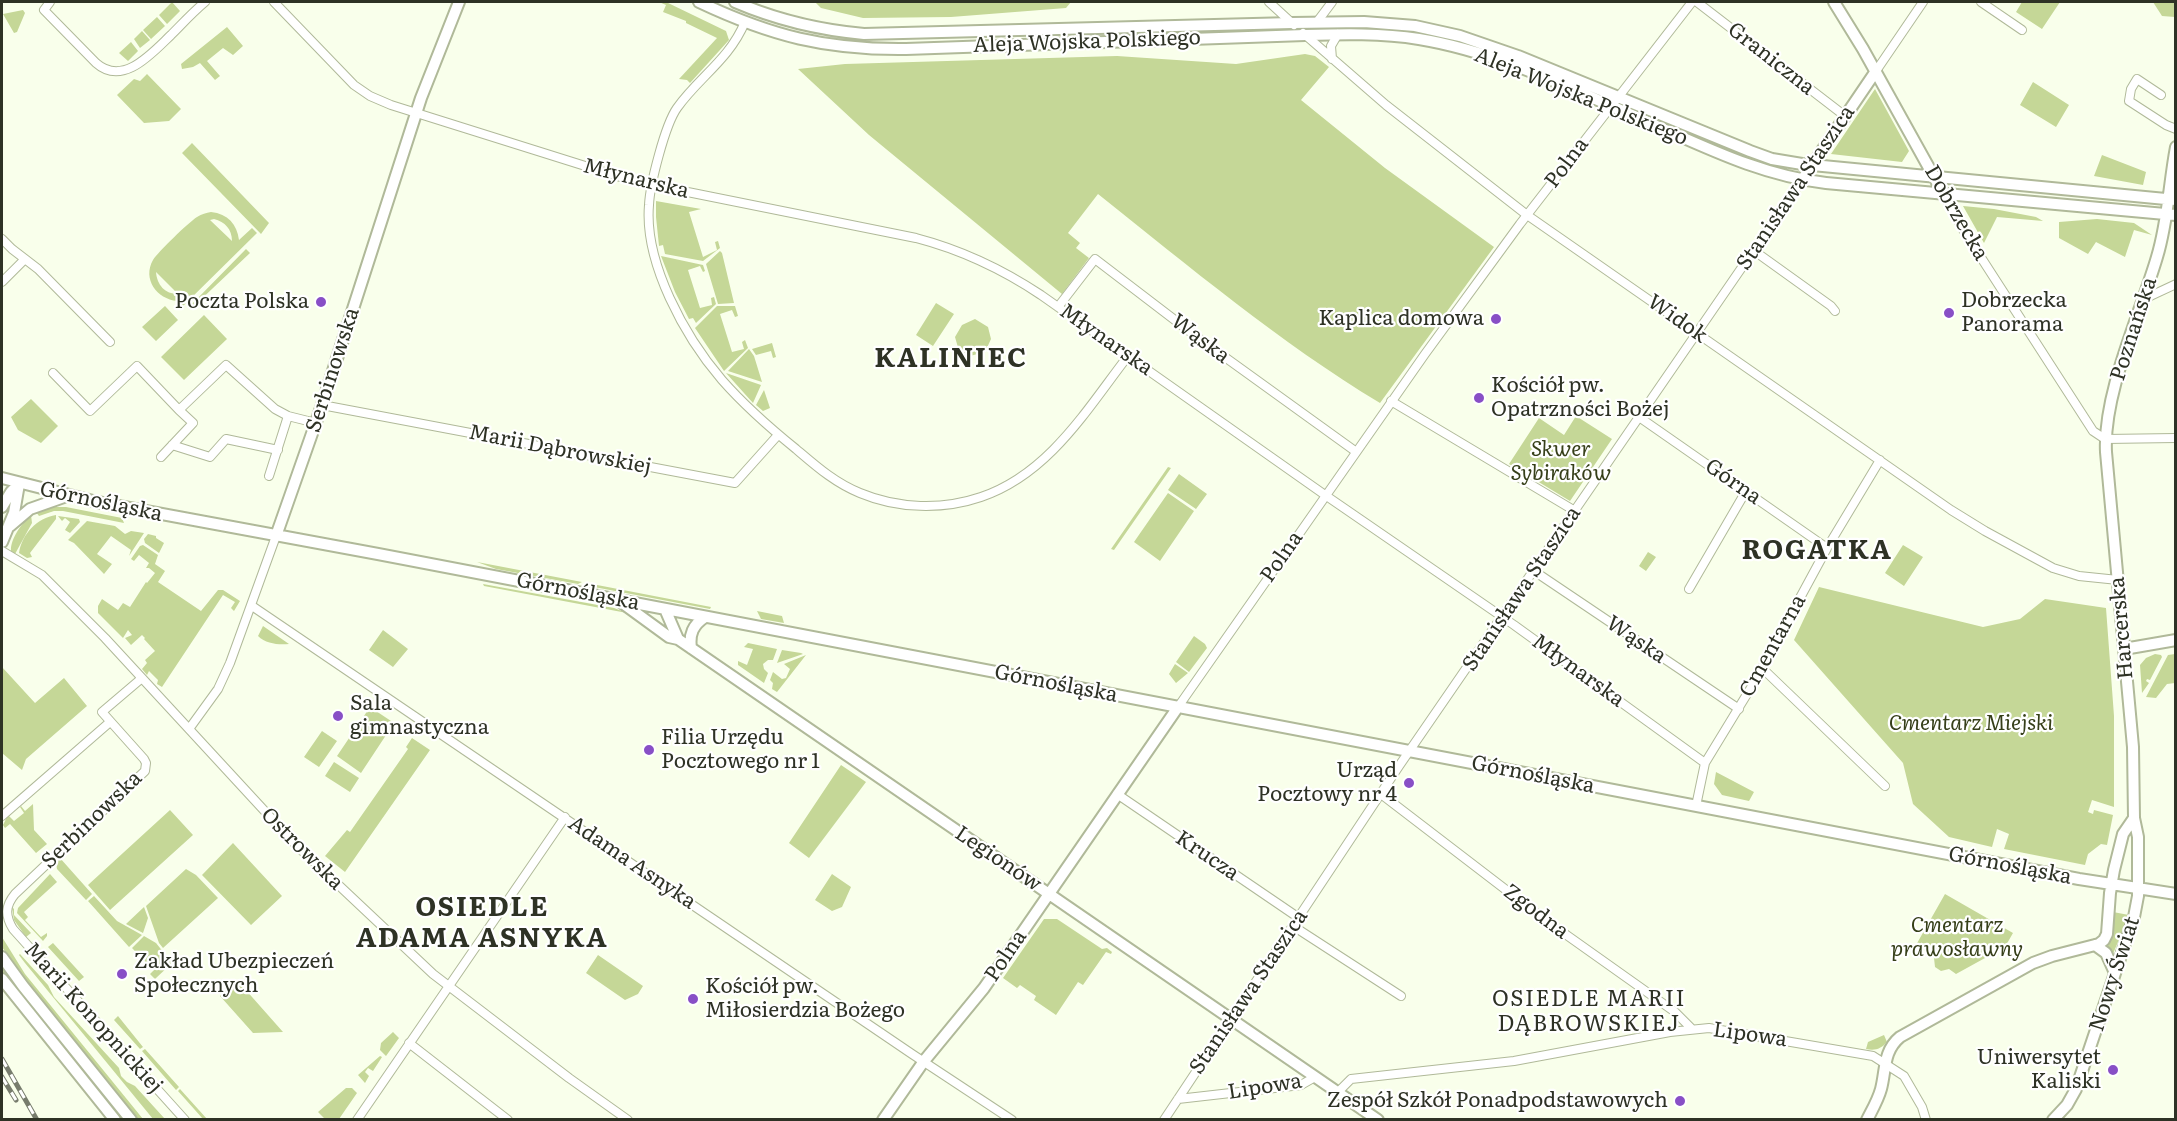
<!DOCTYPE html>
<html>
<head>
<meta charset="utf-8">
<style>
  body { margin:0 }
  #map { position:relative; width:2177px; height:1121px; overflow:hidden; background:#f9ffeb; font-family:Literata,serif }
  canvas { display:block }
  .frame { position:absolute; inset:0; border:3px solid #2e3225; pointer-events:none }
</style>
</head>
<body>
<div id="map">
<canvas width="2177" height="1121"></canvas>
<div class="frame"></div>
</div>
<script>
const c = document.querySelector('canvas').getContext('2d');
c.lineJoin = 'round';
function fill(path, color) {
  c.fillStyle = color;
  c.fill(path, 'evenodd');
}
function strokePath(path, color, width, dash) {
  c.strokeStyle = color;
  c.lineWidth = width;
  c.lineCap = dash ? 'butt' : 'round';
  c.setLineDash(dash || []);
  c.stroke(path);
}
function write(font, color, halo, rows, align = 'center') {
  c.font = font + ' Literata,serif';
  c.lineWidth = 4.5;
  c.setLineDash([]);
  c.textBaseline = 'middle';
  c.strokeStyle = halo;
  c.fillStyle = color;
  for (const [text, x, y, turn = 0] of rows) {
    c.save();
    c.translate(x, y);
    c.rotate((+turn || 0) * Math.PI / 180);
    c.textAlign = isNaN(turn) ? turn : align;
    if (halo) c.strokeText(text, 0, 0);
    c.fillText(text, 0, 0);
    c.restore();
  }
}
const green = new Path2D(`
  M 172,2 L 180,11 L 167,24 L 159,15 Z
  M 659,2 L 666,2 L 726,31 L 729,40 L 690,83 L 687,80 L 679,79 L 717,38 L 686,23 L 686,21 L 663,12 L 666,5 Z
  M 815,2 L 1071,2 L 1066,8 L 951,17 L 863,18 L 821,8 Z
  M 2022,2 L 2060,2 L 2042,29 L 2016,12 Z
  M 2153,2 L 2175,2 L 2175,17 L 2162,16 Z
  M 23,10 L 25,13 L 17,32 L 14,33 L 3,14 Z
  M 157,17 L 165,26 L 151,39 L 143,30 Z
  M 227,27 L 243,46 L 233,55 L 223,48 L 207,61 L 220,76 L 215,80 L 200,63 L 193,67 L 182,69 L 181,64 Z
  M 142,31 L 150,40 L 140,48 L 134,39 Z
  M 131,42 L 138,51 L 128,61 L 119,53 Z
  M 1305,54 L 1315,56 L 1329,67 L 1301,100 L 1385,168 L 1494,247 L 1380,403 C 1279,342 1190,267 1098,194 L 1068,233 L 1080,243 L 1076,248 L 1089,258 L 1062,294 L 869,135 L 798,69 L 845,64 L 1117,56 L 1236,64 Z
  M 147,74 L 181,109 L 169,121 L 144,123 L 117,95 L 134,79 L 140,81 Z
  M 2033,82 L 2069,105 L 2056,127 L 2020,105 Z
  M 1875,89 L 1909,151 L 1902,162 L 1831,154 Z
  M 192,143 L 269,223 L 261,234 L 182,153 Z
  M 2102,155 L 2146,172 L 2143,185 L 2094,176 Z
  M 656,201 L 701,209 L 689,212 L 703,257 L 717,250 L 715,242 L 718,241 L 720,248 L 703,261 L 665,254 L 663,245 L 659,246 L 656,217 Z
  M 1963,206 L 1994,209 L 2036,217 L 2043,221 L 1997,217 L 1984,243 Z
  M 211,212 C 228,214 237,224 239,240 L 252,228 L 257,233 L 181,308 L 176,303 L 177,301 C 157,299 142,279 153,260 C 159,251 188,223 197,217 C 202,214 206,213 211,212 ZM 214,219 C 225,222 232,229 232,241 L 210,220 ZM 156,272 L 178,294 C 165,294 157,285 156,272 Z
  M 2097,219 L 2134,223 L 2152,235 L 2134,230 L 2125,257 L 2096,242 L 2088,254 L 2059,238 L 2059,222 Z
  M 246,249 L 250,253 L 194,306 L 192,304 Z
  M 720,251 L 722,253 L 734,303 L 718,304 L 706,264 Z
  M 661,256 L 703,265 L 705,271 L 703,272 L 700,266 L 688,270 L 700,308 L 712,305 L 711,298 L 714,297 L 716,304 L 696,323 L 693,318 L 689,319 L 675,292 Z
  M 936,303 L 954,314 L 933,346 L 916,335 Z
  M 165,306 L 178,320 L 156,341 L 142,327 Z
  M 717,306 L 735,306 L 738,316 L 735,317 L 732,310 L 720,314 L 732,352 L 744,349 L 742,342 L 745,340 L 748,348 L 724,371 L 695,328 Z
  M 204,315 L 227,339 L 184,380 L 161,357 Z
  M 975,319 L 988,327 L 991,339 L 985,352 L 970,356 L 959,351 L 955,337 L 962,325 Z
  M 772,343 L 776,357 L 773,358 L 771,351 L 756,355 L 752,349 Z
  M 749,349 L 754,356 L 762,382 L 728,371 Z
  M 726,373 L 761,385 L 753,403 Z
  M 764,390 L 770,408 L 763,411 L 756,405 Z
  M 31,399 L 58,426 L 41,443 L 18,430 L 11,417 Z
  M 1576,416 L 1612,439 L 1570,501 L 1509,464 L 1539,418 L 1564,435 Z
  M 1168,467 L 1171,468 L 1114,550 L 1111,549 Z
  M 1179,474 L 1207,494 L 1196,509 L 1168,490 Z
  M 1168,493 L 1194,511 L 1160,561 L 1134,542 Z
  M 50,507 L 66,507 L 122,518 L 124,523 L 63,511 L 54,511 L 39,516 L 36,512 Z
  M 31,515 L 32,523 L 15,554 L 11,551 C 10,539 22,523 31,515 Z
  M 56,515 L 56,519 L 30,553 L 32,557 L 27,558 L 19,553 C 22,534 37,518 56,515 Z
  M 58,516 L 79,519 L 80,522 L 70,533 L 65,530 L 70,522 L 65,518 L 62,521 Z
  M 87,521 L 115,526 L 125,534 L 131,531 L 144,533 L 129,556 L 131,550 L 111,536 L 97,554 L 112,564 L 104,574 L 74,543 L 68,540 Z
  M 148,534 L 156,536 L 156,538 L 164,543 L 159,553 L 145,543 L 144,539 Z
  M 143,545 L 158,555 L 155,564 L 165,571 L 158,582 L 201,611 L 218,590 L 223,590 L 240,601 L 234,611 L 231,608 L 235,602 L 223,595 L 162,687 L 157,684 L 158,680 L 149,671 L 147,675 L 142,669 L 147,663 L 145,660 L 155,651 L 144,639 L 145,638 L 142,635 L 131,645 L 125,638 L 132,635 L 128,630 L 123,638 L 98,613 L 98,606 L 102,599 L 118,610 L 123,603 L 130,607 L 146,582 L 147,583 L 155,573 L 149,568 L 146,568 L 149,563 L 139,555 L 134,561 L 131,559 L 140,546 Z
  M 1903,545 L 1923,557 L 1904,586 L 1885,573 Z
  M 1648,552 L 1656,557 L 1646,571 L 1639,566 Z
  M 477,562 L 582,582 L 578,584 L 496,569 Z
  M 483,584 L 614,608 L 627,613 L 484,586 Z
  M 592,584 L 711,607 L 710,609 L 594,587 Z
  M 1819,587 L 1983,627 L 2020,619 L 2045,599 L 2106,608 L 2114,716 L 2114,807 L 2092,800 L 2088,812 L 2093,814 L 2094,810 L 2113,815 L 2107,845 L 2101,844 L 2088,854 L 2085,865 L 2004,849 L 2009,834 L 1997,829 L 1992,847 L 1949,837 L 1913,804 L 1903,763 L 1794,640 Z
  M 757,611 L 782,616 L 784,623 L 761,619 Z
  M 263,626 L 289,644 C 279,645 266,644 258,636 Z
  M 383,630 L 408,649 L 393,667 L 369,650 Z
  M 1194,636 L 1205,644 L 1207,648 L 1189,672 L 1176,662 Z
  M 748,643 L 777,649 L 773,660 L 768,660 L 763,664 L 764,669 L 768,673 L 764,683 L 738,665 L 738,661 L 747,665 L 753,649 L 744,647 Z
  M 782,650 L 801,653 L 803,654 L 777,663 Z
  M 2155,654 L 2161,655 L 2162,657 L 2150,680 L 2147,679 L 2146,681 L 2149,683 L 2142,693 L 2140,665 L 2146,658 Z
  M 2175,654 L 2175,683 L 2167,684 L 2156,698 L 2146,697 L 2168,655 Z
  M 806,655 L 777,692 L 772,689 L 773,683 L 770,680 L 773,672 L 782,679 L 786,678 L 790,669 L 784,664 Z
  M 1175,664 L 1188,673 L 1176,683 L 1169,674 Z
  M 2,667 L 35,703 L 64,678 L 87,706 L 26,759 L 22,770 L 2,753 Z
  M 370,707 L 394,723 L 361,773 L 337,756 Z
  M 322,731 L 337,741 L 319,767 L 304,757 Z
  M 412,738 L 430,750 L 345,872 L 325,856 L 347,830 L 350,832 L 408,749 L 406,747 Z
  M 334,762 L 359,778 L 350,792 L 325,776 Z
  M 841,765 L 866,782 L 809,858 L 789,843 Z
  M 1716,772 L 1754,792 L 1749,801 L 1722,795 L 1714,784 Z
  M 33,804 L 34,830 L 47,844 L 36,853 L 10,824 L 5,828 L 3,825 L 8,815 L 14,821 L 24,813 L 20,807 L 21,806 L 25,811 Z
  M 170,810 L 193,835 L 110,910 L 88,885 Z
  M 233,843 L 282,896 L 251,925 L 202,875 Z
  M 60,858 L 92,894 L 86,900 L 57,869 L 56,863 Z
  M 186,869 L 196,875 L 218,898 L 163,948 L 159,943 L 146,906 Z
  M 50,874 L 57,882 L 24,912 L 28,917 L 25,920 L 41,937 L 47,933 L 47,936 L 43,941 L 17,913 L 18,908 Z
  M 832,874 L 851,887 L 842,907 L 832,911 L 815,900 Z
  M 1945,894 L 2013,933 L 2005,947 L 1956,974 L 1949,969 L 1941,971 L 1935,967 L 1934,958 L 1916,945 Z
  M 94,896 L 117,921 L 142,935 L 129,947 L 88,901 Z
  M 12,907 L 14,909 L 14,915 L 31,933 L 26,937 L 14,920 Z
  M 144,907 L 148,918 L 143,933 L 126,924 Z
  M 2113,912 L 2129,915 L 2113,954 L 2106,946 L 2111,937 Z
  M 1044,919 L 1057,919 L 1102,949 L 1107,948 L 1112,952 L 1111,954 L 1106,952 L 1083,985 L 1078,982 L 1056,1015 L 1034,1000 L 1036,996 L 1020,985 L 1017,988 L 1003,978 Z
  M 144,936 L 156,943 L 172,963 L 155,979 L 150,974 L 155,969 L 149,962 L 145,965 L 145,961 L 132,948 Z
  M 2,937 L 25,974 L 143,1119 L 138,1119 L 20,974 L 2,947 Z
  M 53,943 L 84,977 L 79,981 L 48,947 Z
  M 20,954 L 48,985 L 54,997 L 119,1068 L 121,1076 L 127,1082 L 135,1086 L 165,1119 L 153,1119 L 25,963 L 19,955 Z
  M 598,955 L 643,986 L 638,994 L 625,1000 L 586,973 Z
  M 2,966 L 10,979 L 125,1119 L 122,1119 L 9,981 L 2,971 Z
  M 237,980 L 283,1032 L 253,1033 L 220,996 Z
  M 118,1016 L 143,1047 L 140,1049 L 114,1020 Z
  M 393,1032 L 399,1038 L 386,1056 L 380,1050 L 381,1043 Z
  M 1884,1035 L 1887,1042 C 1881,1049 1875,1051 1866,1049 L 1868,1042 Z
  M 145,1049 L 179,1087 L 176,1090 L 142,1051 Z
  M 380,1056 L 382,1057 L 373,1071 L 368,1068 L 365,1072 L 369,1076 L 365,1083 L 358,1075 Z
  M 346,1088 L 352,1088 L 357,1093 L 339,1119 L 325,1119 L 318,1112 Z
  M 180,1089 L 207,1119 L 203,1119 L 178,1091 Z`);
const street = new Path2D(`
  M 50,2 L 44,10 L 96,63 C 123,87 152,53 171,35 C 182,24 193,12 205,2
  M 274,2 L 354,85 L 370,96 L 391,105 L 633,181 L 916,238 C 962,250 1002,269 1041,295 L 1325,495 L 1514,625 L 1705,763
  M 1269,2 L 1294,25
  M 1697,2 L 1845,116
  M 1981,2 L 2022,30
  M 745,22 C 729,60 699,77 677,108 C 665,125 650,184 649,205 C 644,263 685,337 722,380 C 744,405 770,428 796,449 C 816,466 835,483 860,493 C 898,509 943,510 981,497 C 1049,474 1087,409 1128,356
  M 1317,22 L 1332,2
  M 1303,33 L 1386,105 L 1527,215 L 1951,510 L 1985,531 L 2053,568 L 2079,576 L 2118,580
  M 1332,59 L 1331,46 L 1338,34
  M 1876,71 L 1923,2
  M 2161,95 L 2137,79 L 2131,89 L 2129,101 L 2166,125 L 2176,129
  M 1943,193 L 1962,228 L 2093,431 L 2105,439 L 2176,438
  M 2,239 L 12,249 L 38,269 L 110,342
  M 1753,250 L 1831,306 L 1835,311
  M 2,282 L 25,259
  M 2144,299 L 2176,284
  M 1058,307 L 1095,259 L 1197,337 L 1355,451
  M 53,373 L 90,411 L 137,366 L 179,410 L 226,365 L 275,409 L 288,416 L 316,423
  M 1391,401 L 1575,511
  M 322,405 L 735,483 L 778,435
  M 1639,417 L 1827,548
  M 172,445 L 210,457 L 226,439 L 278,450
  M 161,457 L 193,423 L 179,410
  M 269,476 L 288,416
  M 2,551 L 42,575 L 105,638 L 296,845 L 433,974 L 569,1078 L 628,1120
  M 1534,571 L 1739,709
  M 1689,589 L 1746,491
  M 252,606 L 912,1054 L 1012,1120
  M 1762,668 L 1885,786
  M 142,678 L 102,712 L 144,759 L 146,763 L 145,771 L 15,894 C 5,906 5,916 13,929 L 185,1120
  M 1178,707 L 1425,354 L 1520,224 L 1692,2
  M 189,729 L 218,689 L 230,663 L 276,536
  M 1117,794 L 1299,918
  M 1381,794 L 1544,919 L 1675,1012 L 1692,1029
  M 1696,806 L 1705,763 L 1755,681 L 1827,548 L 1880,460
  M 2,816 L 110,722
  M 1293,926 L 1401,996
  M 409,1043 L 508,1120
  M 1338,1092 L 1351,1079 L 1514,1061 L 1670,1032 L 1709,1028 L 1873,1056 L 1904,1076 L 1922,1107 L 1926,1120
  M 1178,1099 L 1301,1085 L 1315,1077
  M 357,1120 L 565,817
  M 1164,1120 L 1399,766 L 1802,180`);
const secondary = new Path2D(`
  M 699,2 C 771,36 826,50 906,49 L 1305,35 C 1343,34 1381,33 1419,39 C 1499,52 1576,91 1650,123 C 1707,148 1763,176 1826,183 L 2176,215
  M 735,2 C 777,20 819,30 864,34 L 1292,23 L 1364,22 L 1415,26 L 1460,36 L 1518,56 L 1750,151 L 1772,159 L 1802,164 L 2176,200
  M 1834,2 L 1863,49 L 1943,193
  M 1802,180 L 1876,71
  M 2,478 L 97,502 L 378,554 L 2079,879 L 2176,894
  M 2,507 L 11,492 L 19,484
  M 10,526 L 30,509 L 64,497
  M 276,536 L 322,405 L 421,98 L 459,2
  M 2,542 L 14,513 L 19,484
  M 621,602 L 669,637 L 678,639 L 1378,1120
  M 665,609 L 678,639
  M 691,648 C 689,634 693,625 705,617
  M 2124,649 L 2176,640
  M 2095,945 L 2106,953 L 2115,973
  M 2,957 L 23,986 L 131,1120
  M 2,979 L 115,1120
  M 883,1120 L 924,1061 L 984,988 L 1178,707
  M 1867,1120 C 1872,1110 1878,1100 1881,1089 C 1886,1070 1883,1051 1900,1037 L 2033,963 L 2052,956 L 2099,944 L 2104,940 L 2107,934 L 2110,893 L 2114,870 L 2123,834 L 2134,818
  M 2053,1120 L 2067,1105 L 2076,1089 L 2134,917 L 2138,896 L 2138,837 L 2134,818 L 2133,747 L 2106,452 C 2103,393 2140,315 2157,257 C 2168,221 2169,184 2176,147`);
const rail = new Path2D(`
  M 2,1059 L 37,1120
  M 2,1077 L 16,1100`);
const markers = [
  [321,302,6,"#884fc6"],
  [1949,313,6,"#884fc6"],
  [1496,319,6,"#884fc6"],
  [1479,398,6,"#884fc6"],
  [338,716,6,"#884fc6"],
  [649,750,6,"#884fc6"],
  [1409,783,6,"#884fc6"],
  [122,974,6,"#884fc6"],
  [693,999,6,"#884fc6"],
  [2113,1070,6,"#884fc6"],
  [1680,1101,6,"#884fc6"]
];
const streetNames = [
  ["Aleja Wojska Polskiego",1087,42,-2],
  ["Graniczna",1771,59,38],
  ["Aleja Wojska Polskiego",1581,97,22],
  ["Polna",1567,163,-53],
  ["Młynarska",636,179,14],
  ["Stanisława Staszica",1796,188,-56],
  ["Dobrzecka",1956,213,60],
  ["Widok",1677,319,35],
  ["Poznańska",2134,329,-72],
  ["Wąska",1200,339,37],
  ["Młynarska",1106,340,35],
  ["Serbinowska",333,370,-72],
  ["Marii Dąbrowskiej",560,450,11],
  ["Górna",1733,482,35],
  ["Górnośląska",101,502,12],
  ["Polna",1282,557,-55],
  ["Stanisława Staszica",1522,589,-56],
  ["Górnośląska",578,592,11],
  ["Harcerska",2122,628,-95],
  ["Wąska",1636,640,34],
  ["Cmentarna",1773,646,-61],
  ["Młynarska",1578,671,36],
  ["Górnośląska",1056,684,11],
  ["Górnośląska",1533,775,11],
  ["Serbinowska",92,820,-44],
  ["Ostrowska",302,849,45],
  ["Krucza",1207,856,34],
  ["Legionów",998,859,34],
  ["Adama Asnyka",632,863,34],
  ["Górnośląska",2010,866,11],
  ["Zgodna",1536,912,37],
  ["Polna",1006,956,-56],
  ["Nowy Świat",2115,974,-72],
  ["Stanisława Staszica",1249,992,-56],
  ["Marii Konopnickiej",93,1018,48],
  ["Lipowa",1750,1035,8],
  ["Lipowa",1265,1087,-9]
];
const poiNames = [
  ["Dobrzecka",1961,301],
  ["Panorama",1961,325],
  ["Poczta Polska",309,302,"right"],
  ["Kaplica domowa",1484,319,"right"],
  ["Kościół pw.",1491,386],
  ["Opatrzności Bożej",1491,410],
  ["Sala",350,704],
  ["gimnastyczna",350,728],
  ["Filia Urzędu",661,738],
  ["Pocztowego nr 1",661,762],
  ["Urząd",1397,771,"right"],
  ["Pocztowy nr 4",1397,795,"right"],
  ["Zakład Ubezpieczeń",134,962],
  ["Społecznych",134,986],
  ["Kościół pw.",705,987],
  ["Miłosierdzia Bożego",705,1011],
  ["Uniwersytet",2101,1058,"right"],
  ["Kaliski",2101,1082,"right"],
  ["Zespół Szkół Ponadpodstawowych",1668,1101,"right"]
];
const parkNames = [
  ["Skwer",1561,450],
  ["Sybiraków",1561,474],
  ["Cmentarz Miejski",1971,724],
  ["Cmentarz",1957,926],
  ["prawosławny",1957,950]
];
const neighbourhoodNames = [
  ["OSIEDLE MARII",1589,1000],
  ["DĄBROWSKIEJ",1589,1025]
];
const districtNames = [
  ["KALINIEC",951,359],
  ["ROGATKA",1817,551],
  ["OSIEDLE",482,908],
  ["ADAMA ASNYKA",482,939]
];
fill(green, '#c5d797');
strokePath(street, '#b0b999', 10);
strokePath(secondary, '#b0b999', 14);
strokePath(street, '#fff', 8);
strokePath(secondary, '#fff', 10);
strokePath(rail, '#777c6d', 5);
strokePath(rail, '#fff', 3, [9]);
for (const [x, y, r, color] of markers) {
  const dot = new Path2D();
  dot.arc(x, y, r, 0, 2 * Math.PI);
  c.fillStyle = color;
  c.fill(dot);
  strokePath(dot, '#fff', 2);
}
write('21px', '#2e3225', '#fff', streetNames);
write('21px', '#2e3225', '#fff', poiNames, 'left');
write('italic 21px', '#363f19', '#fff', parkNames);
c.letterSpacing = '1.5px';
write('22px', '#2e3225', '#fff', neighbourhoodNames);
c.letterSpacing = '0px';
c.letterSpacing = '1.5px';
write('bold 27px', '#2e3225', '#fff', districtNames);
c.letterSpacing = '0px';
</script>
</body>
</html>
